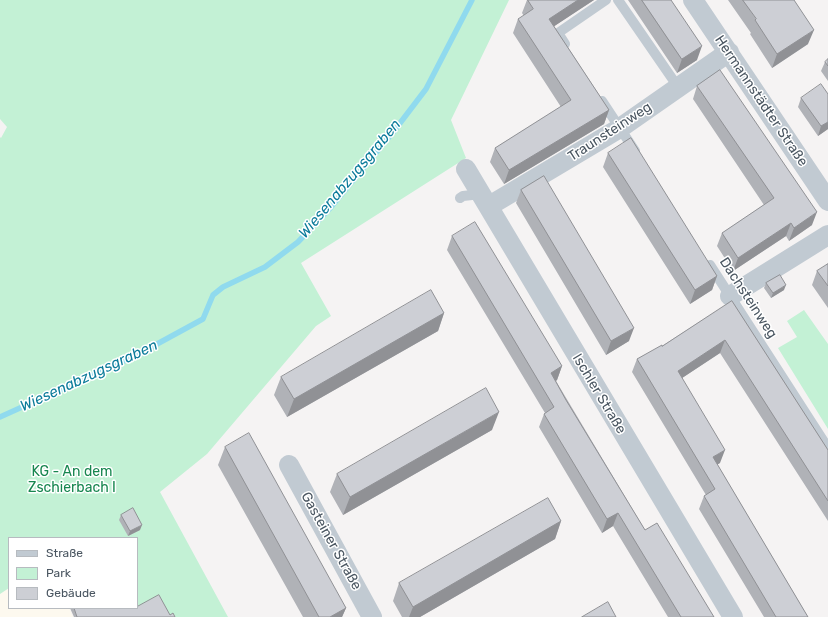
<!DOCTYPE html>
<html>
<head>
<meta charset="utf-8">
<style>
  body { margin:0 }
  #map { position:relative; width:828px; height:617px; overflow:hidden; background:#f5f3f3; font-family:Rubik,sans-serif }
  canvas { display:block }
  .legend { position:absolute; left:8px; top:537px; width:130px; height:72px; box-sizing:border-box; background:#fff; border:1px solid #b7bbc0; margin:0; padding:5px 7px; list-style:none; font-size:12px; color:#4a5661 }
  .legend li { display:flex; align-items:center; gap:8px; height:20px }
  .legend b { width:20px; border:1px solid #b7bbc0 }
</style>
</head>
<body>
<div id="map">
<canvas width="828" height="617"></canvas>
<ul class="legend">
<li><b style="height:5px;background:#c1cad2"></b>Straße</li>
<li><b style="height:11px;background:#c3f1d5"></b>Park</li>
<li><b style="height:11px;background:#cdcfd5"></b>Gebäude</li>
</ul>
</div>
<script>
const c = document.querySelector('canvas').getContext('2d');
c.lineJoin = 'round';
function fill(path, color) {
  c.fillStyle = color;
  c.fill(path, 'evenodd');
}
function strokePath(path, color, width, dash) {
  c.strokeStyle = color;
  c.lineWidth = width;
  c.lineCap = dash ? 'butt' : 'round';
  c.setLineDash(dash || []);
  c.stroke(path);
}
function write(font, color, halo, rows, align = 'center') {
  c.font = font + ' Rubik,sans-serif';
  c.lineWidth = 3;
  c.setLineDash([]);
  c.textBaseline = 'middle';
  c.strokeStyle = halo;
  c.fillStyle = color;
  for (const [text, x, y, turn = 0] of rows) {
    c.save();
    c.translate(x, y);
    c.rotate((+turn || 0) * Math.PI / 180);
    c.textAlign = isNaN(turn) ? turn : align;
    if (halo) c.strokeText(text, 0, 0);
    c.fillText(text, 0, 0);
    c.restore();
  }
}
const commercial = new Path2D(`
  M 9,588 L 9,608 L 69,608 L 73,617 L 0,617 L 0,594 Z`);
const green = new Path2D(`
  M 0,0 L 509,0 L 451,120 L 466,158 L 301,263 L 331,316 L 316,326 L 207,454 L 160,492 L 228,617 L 153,617 L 137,608 L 137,538 L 9,538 L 9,588 L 0,594 L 0,137 L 1,138 L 7,127 L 0,119 Z
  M 804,310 L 828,344 L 828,429 L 778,348 L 797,337 L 787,321 Z`);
const stream = new Path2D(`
  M 0,417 L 135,356 L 203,319 L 213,295 L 223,287 L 265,267 L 298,242 L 331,207 L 394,131 L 426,89 L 472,0`);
const lane = new Path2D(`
  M 618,0 L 678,87
  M 565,44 L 558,33 L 606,0
  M 602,101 L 635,151
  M 460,198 L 463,196 L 481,194
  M 710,265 L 828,448`);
const street = new Path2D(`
  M 693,0 L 828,201
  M 466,169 L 733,617
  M 489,206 L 620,128 L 729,52
  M 730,296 L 828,235
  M 289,465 L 372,617`);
const wall = new Path2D(`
  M 527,0 L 594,0 L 554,26 L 609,110 L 604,124 L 504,184 L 490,162 L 495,148 L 561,107 L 513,33 L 518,19 L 524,16 L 522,13 Z
  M 628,0 L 671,0 L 697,60 L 677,73 Z
  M 728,0 L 794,0 L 808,44 L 772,68 L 750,34 L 751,33 Z
  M 828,59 L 828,81 L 821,71 L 825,62 Z
  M 697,86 L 812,225 L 789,241 L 786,236 L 733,271 L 717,246 L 722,233 L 764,205 L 693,99 Z
  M 828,94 L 828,129 L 818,136 L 798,107 L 801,98 Z
  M 608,153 L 717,276 L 712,290 L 690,304 L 603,167 Z
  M 521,190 L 629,341 L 606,355 L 516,203 Z
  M 452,236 L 562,366 L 557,380 L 556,381 L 645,530 L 714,617 L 668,617 L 613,526 L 602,533 L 539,427 L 544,414 L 545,413 L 447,250 Z
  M 828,264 L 828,308 L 812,285 L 817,271 Z
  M 766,283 L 784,290 L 771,298 L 764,288 Z
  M 732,301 L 828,450 L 828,521 L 720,353 L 682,378 L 720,463 L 717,464 L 808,617 L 764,617 L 699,509 L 704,496 L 706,495 L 632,372 L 637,359 L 662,346 Z
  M 444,313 L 438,331 L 287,417 L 274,395 L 281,377 Z
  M 492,430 L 343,515 L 330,492 L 337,474 Z
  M 225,447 L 346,608 L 342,617 L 303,617 L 218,465 Z
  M 121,515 L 140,530 L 128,536 L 119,520 Z
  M 561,521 L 555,539 L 420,617 L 402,617 L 393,601 L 399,583 Z
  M 70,608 L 137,608 L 170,615 L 175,617 L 74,617 Z`);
const shadedWall = new Path2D(`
  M 578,0 L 594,0 L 544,33 L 549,19 Z
  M 814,30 L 808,44 L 772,68 L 777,54 Z
  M 702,46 L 697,60 L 677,73 L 682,59 Z
  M 609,110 L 604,124 L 504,184 L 509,170 Z
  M 828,122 L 828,129 L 818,136 L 821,126 Z
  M 817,212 L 812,225 L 789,241 L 794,228 Z
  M 791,223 L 786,236 L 733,271 L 738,258 Z
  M 717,276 L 712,290 L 690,304 L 695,290 Z
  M 786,285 L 784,290 L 771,298 L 773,293 Z
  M 444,313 L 438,331 L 287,417 L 294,399 Z
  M 634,328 L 629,341 L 606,355 L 611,341 Z
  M 725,340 L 720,353 L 673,384 L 678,371 Z
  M 562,366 L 557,380 L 546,387 L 551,373 Z
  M 499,412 L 492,430 L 343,515 L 350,497 Z
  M 725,450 L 720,463 L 708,470 L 713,457 Z
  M 618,513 L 613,526 L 602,533 L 607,519 Z
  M 561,521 L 555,539 L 420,617 L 409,617 L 413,607 Z
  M 142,525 L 140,530 L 128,536 L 130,531 Z
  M 346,608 L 342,617 L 330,617 Z`);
const building = new Path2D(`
  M 528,0 L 578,0 L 549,19 L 609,110 L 509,170 L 495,148 L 571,100 L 518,19 L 533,9 Z
  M 642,0 L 671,0 L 702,46 L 682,59 Z
  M 743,0 L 794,0 L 814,30 L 777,54 L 755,20 L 756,19 Z
  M 828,59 L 828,66 L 825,62 Z
  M 720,70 L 817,212 L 794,228 L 791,223 L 738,258 L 722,233 L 774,198 L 697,86 Z
  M 821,84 L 828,94 L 828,122 L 821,126 L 801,98 Z
  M 631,138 L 717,276 L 695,290 L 608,153 Z
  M 544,176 L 634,328 L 611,341 L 521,190 Z
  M 475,222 L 562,366 L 551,373 L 566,400 L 645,530 L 657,523 L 714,617 L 681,617 L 618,513 L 607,519 L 544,414 L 554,407 L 452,236 Z
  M 828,264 L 828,286 L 817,271 Z
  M 780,275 L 786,285 L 773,293 L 766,283 Z
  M 431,290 L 444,313 L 294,399 L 281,377 Z
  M 732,301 L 828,450 L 828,501 L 725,340 L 678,371 L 725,450 L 713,457 L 808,617 L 776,617 L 704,496 L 715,489 L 637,359 L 662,345 L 662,346 Z
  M 486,388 L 499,412 L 350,497 L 337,474 Z
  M 249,433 L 346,608 L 330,617 L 319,617 L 225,447 Z
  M 548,498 L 561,521 L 413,607 L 399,583 Z
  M 133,508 L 142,525 L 130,531 L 121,515 Z
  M 159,595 L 170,615 L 173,613 L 175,617 L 77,617 L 74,608 L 137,608 L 137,607 Z
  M 608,602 L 616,617 L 582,617 Z`);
const streetNames = [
  ["Hermannstädter Straße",761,101,56],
  ["Traunsteinweg",610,132,-33],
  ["Dachsteinweg",748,298,57],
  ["Ischler Straße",599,394,59],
  ["Gasteiner Straße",331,541,61]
];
const parkNames = [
  ["KG - An dem",72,472],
  ["Zschierbach I",72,488]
];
const waterNames = [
  ["Wiesenabzugsgraben",350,179,-50],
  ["Wiesenabzugsgraben",89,376,-25]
];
fill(commercial, '#fdf9ef');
fill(green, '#c3f1d5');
strokePath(stream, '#90daee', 5.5);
strokePath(lane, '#c1cad2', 10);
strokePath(street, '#c1cad2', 20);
fill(wall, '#b0b2b7');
fill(shadedWall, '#909195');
fill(building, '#cdcfd5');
strokePath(building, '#909195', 1);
write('14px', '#4a5661', '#fff', streetNames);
write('14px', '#17864f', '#fff', parkNames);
write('italic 15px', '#0c7c9b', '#fff', waterNames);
</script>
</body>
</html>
